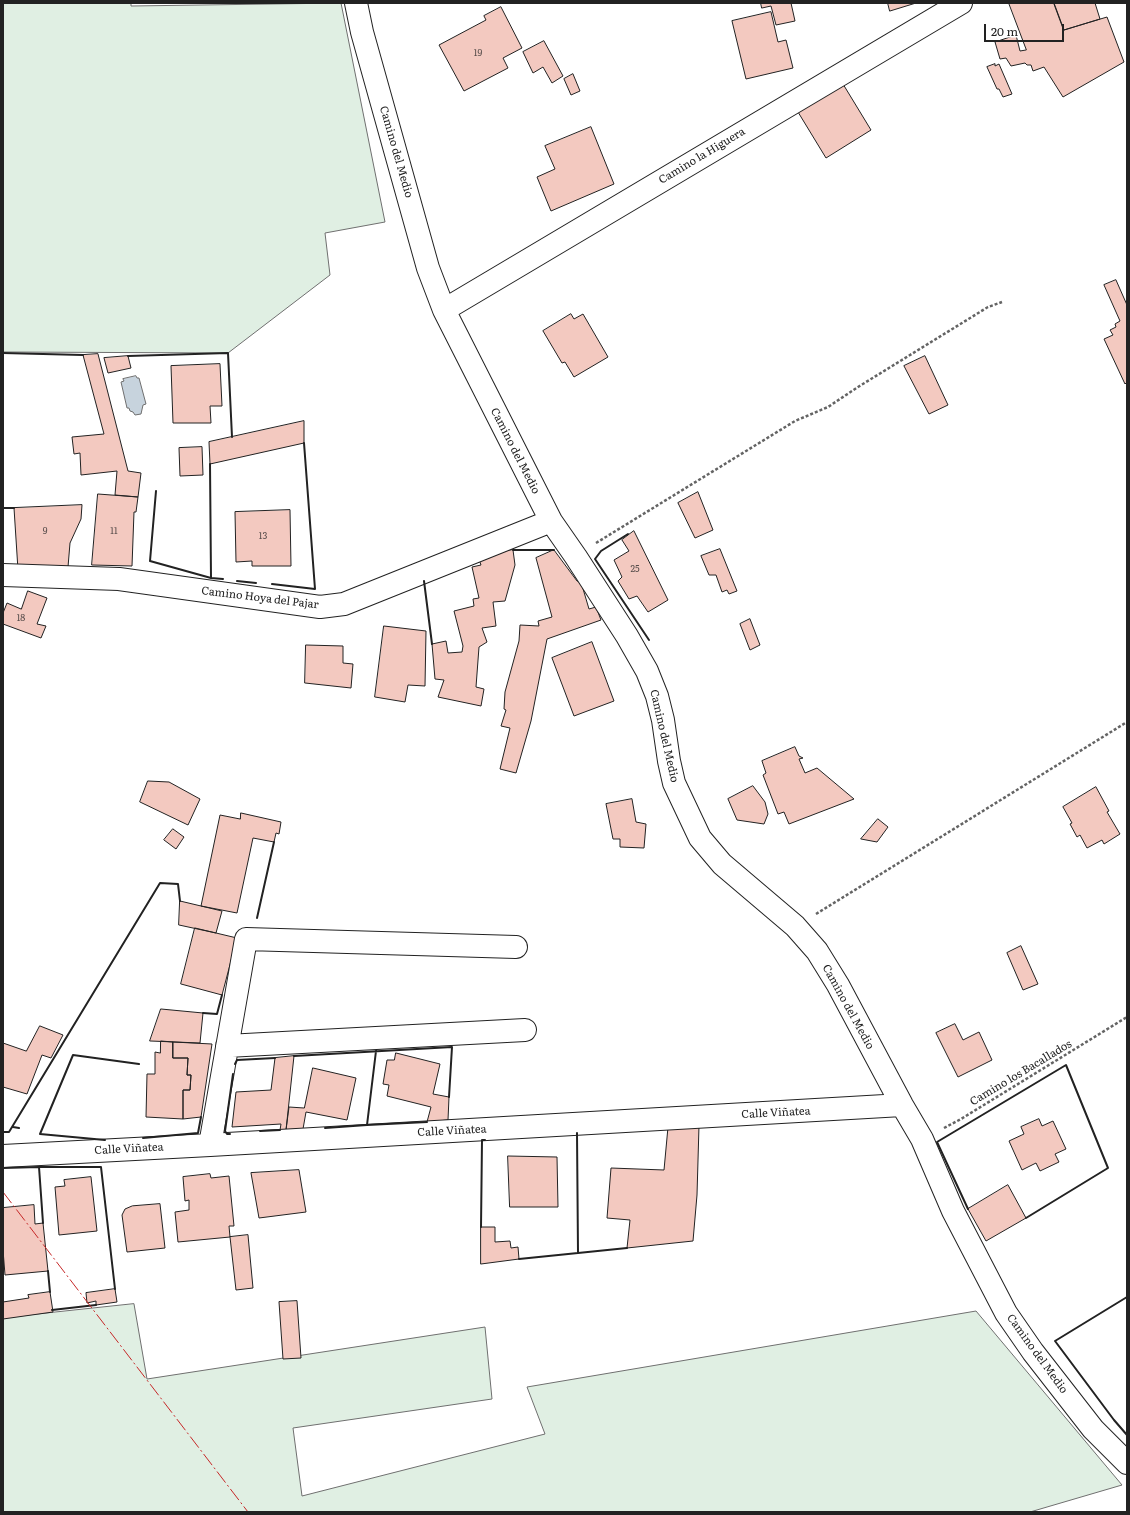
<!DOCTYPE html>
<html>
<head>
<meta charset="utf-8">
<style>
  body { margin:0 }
  #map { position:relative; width:1130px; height:1515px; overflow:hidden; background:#fff; font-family:Literata,serif }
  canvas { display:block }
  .frame { position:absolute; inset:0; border:4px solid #222; pointer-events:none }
  .scale { position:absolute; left:984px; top:24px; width:80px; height:18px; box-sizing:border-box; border:2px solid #222; border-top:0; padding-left:5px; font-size:12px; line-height:14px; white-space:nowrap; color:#222; -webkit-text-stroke:3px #fff; paint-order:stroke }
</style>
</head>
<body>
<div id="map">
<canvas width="1130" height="1515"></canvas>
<div class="frame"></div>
<div class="scale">20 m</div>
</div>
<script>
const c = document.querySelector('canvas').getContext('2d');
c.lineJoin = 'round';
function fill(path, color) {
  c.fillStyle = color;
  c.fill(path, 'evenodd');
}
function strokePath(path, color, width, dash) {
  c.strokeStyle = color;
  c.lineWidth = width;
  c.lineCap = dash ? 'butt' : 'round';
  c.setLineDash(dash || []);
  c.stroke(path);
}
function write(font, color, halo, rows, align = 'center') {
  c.font = font + ' Literata,serif';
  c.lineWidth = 3;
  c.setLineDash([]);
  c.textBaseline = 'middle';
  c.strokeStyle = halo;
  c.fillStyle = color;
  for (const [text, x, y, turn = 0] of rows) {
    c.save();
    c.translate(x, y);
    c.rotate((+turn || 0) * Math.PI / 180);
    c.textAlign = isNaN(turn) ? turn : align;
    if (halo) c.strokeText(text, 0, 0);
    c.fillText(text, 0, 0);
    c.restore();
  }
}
const green = new Path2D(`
  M 3,3 L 131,3 L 131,6 L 341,3 L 385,222 L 325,233 L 330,275 L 228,353 L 3,352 Z
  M 134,1304 L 147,1379 L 485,1327 L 492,1399 L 293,1428 L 302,1496 L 545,1434 L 527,1387 L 976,1311 L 1122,1485 L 1030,1512 L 3,1512 L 3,1318 Z`);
const water = new Path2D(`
  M 136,376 L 137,378 L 139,378 L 146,404 L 143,405 L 141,414 L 135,415 L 133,412 L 130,411 L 129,408 L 127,408 L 121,382 L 124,381 L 123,379 Z`);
const building = new Path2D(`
  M 761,3 L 791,3 L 795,21 L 776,25 L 771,6 L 762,8 Z
  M 888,3 L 916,3 L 890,11 Z
  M 1009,3 L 1054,3 L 1064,30 L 1107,17 L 1124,62 L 1063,97 L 1044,67 L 1033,71 L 1031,65 L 1027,65 L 1025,63 L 1011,66 L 1006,58 L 1000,59 L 995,42 L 1016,35 L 1020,51 L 1026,50 Z
  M 1054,3 L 1095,3 L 1100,19 L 1064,30 Z
  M 501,7 L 522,48 L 503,58 L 508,68 L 464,91 L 439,45 L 486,20 L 484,16 Z
  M 771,12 L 778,42 L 786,40 L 793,68 L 746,79 L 732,21 Z
  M 544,41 L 563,76 L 552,83 L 543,67 L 533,73 L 523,52 Z
  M 995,64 L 995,66 L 999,64 L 1012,94 L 1003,97 L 999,89 L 997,89 L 987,67 Z
  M 573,74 L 580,91 L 571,95 L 564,79 Z
  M 843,84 L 871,130 L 826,158 L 798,112 Z
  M 591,127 L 614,184 L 551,211 L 537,177 L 555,169 L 545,146 Z
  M 1116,280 L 1127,305 L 1127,382 L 1125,384 L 1104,339 L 1113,335 L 1110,330 L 1116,327 L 1115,324 L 1120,321 L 1104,285 Z
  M 571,314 L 574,319 L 583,314 L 608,357 L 574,377 L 565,362 L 562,363 L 543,331 Z
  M 98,354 L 128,471 L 141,473 L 138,497 L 115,495 L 117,471 L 81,475 L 80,453 L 74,454 L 72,437 L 104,434 L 83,355 Z
  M 128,356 L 131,368 L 108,373 L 104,358 Z
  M 925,356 L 948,405 L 929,414 L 904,366 Z
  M 220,364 L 222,406 L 210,406 L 211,423 L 173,423 L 171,366 Z
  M 304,421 L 304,443 L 210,464 L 209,442 Z
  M 202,447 L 203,475 L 180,476 L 179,448 Z
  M 698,492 L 713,530 L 695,538 L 678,503 Z
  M 98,494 L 138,497 L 136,512 L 134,512 L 132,566 L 92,565 Z
  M 82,505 L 81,519 L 70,543 L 68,567 L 18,570 L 14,508 Z
  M 290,510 L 291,566 L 252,566 L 252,561 L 236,562 L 235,512 Z
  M 634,531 L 668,600 L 648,612 L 637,596 L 629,599 L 618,581 L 622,577 L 614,560 L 629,551 L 622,540 Z
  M 720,549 L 737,591 L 729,594 L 727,590 L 722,592 L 716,575 L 709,575 L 701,556 Z
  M 513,550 L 515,565 L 505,601 L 493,602 L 496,626 L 482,628 L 487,642 L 479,647 L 476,687 L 484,689 L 481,706 L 438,697 L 444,680 L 435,679 L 432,644 L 446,641 L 448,653 L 462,652 L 463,646 L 454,611 L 474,606 L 473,599 L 479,598 L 472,567 L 481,565 L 478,557 L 491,552 Z
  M 554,550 L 577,581 L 581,582 L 589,609 L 596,607 L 601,620 L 547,639 L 531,721 L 516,773 L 500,769 L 510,728 L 501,726 L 506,710 L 504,709 L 505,692 L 519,641 L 520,625 L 539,626 L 538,621 L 552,617 L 536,558 Z
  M 28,591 L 47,598 L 37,624 L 46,626 L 41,638 L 3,624 L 3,613 L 7,603 L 21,609 Z
  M 750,619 L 760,645 L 750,650 L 740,624 Z
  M 384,626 L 426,631 L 425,686 L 408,685 L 405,702 L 375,697 Z
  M 592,642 L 614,701 L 574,716 L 552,658 Z
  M 306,645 L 343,646 L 343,663 L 353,664 L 351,688 L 305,683 Z
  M 795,747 L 799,756 L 803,758 L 799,759 L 805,773 L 817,768 L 854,799 L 789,824 L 784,812 L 778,814 L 763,775 L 766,773 L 762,761 Z
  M 148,781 L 169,782 L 200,799 L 188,825 L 140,802 Z
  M 753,786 L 765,802 L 768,814 L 764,824 L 737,820 L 728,799 Z
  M 1096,787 L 1109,811 L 1107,812 L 1120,834 L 1104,844 L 1102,840 L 1087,848 L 1080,835 L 1077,837 L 1070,824 L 1072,823 L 1063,807 Z
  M 632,799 L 636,822 L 646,824 L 644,848 L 620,847 L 620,839 L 613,839 L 606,804 Z
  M 241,813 L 281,822 L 279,834 L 276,833 L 274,842 L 253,838 L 237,913 L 201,906 L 220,815 L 240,819 Z
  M 878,819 L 888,827 L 877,842 L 861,839 Z
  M 173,829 L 184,837 L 176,849 L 164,840 Z
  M 180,901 L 222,911 L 216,933 L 179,925 Z
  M 195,928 L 237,938 L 222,995 L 181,984 Z
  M 1021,946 L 1038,984 L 1023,990 L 1007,953 Z
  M 161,1009 L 203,1013 L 200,1043 L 150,1041 Z
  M 955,1024 L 963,1040 L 979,1032 L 992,1060 L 958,1077 L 936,1033 Z
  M 40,1026 L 63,1035 L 51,1058 L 42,1055 L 27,1094 L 3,1087 L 3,1043 L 26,1051 Z
  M 161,1041 L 173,1042 L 173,1058 L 188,1058 L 187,1075 L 191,1075 L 190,1090 L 183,1090 L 183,1119 L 146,1117 L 147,1074 L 155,1074 L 155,1052 L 160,1053 Z
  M 173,1042 L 212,1044 L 201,1117 L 183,1119 L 183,1090 L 190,1090 L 191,1075 L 187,1075 L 188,1058 L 173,1058 Z
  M 396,1053 L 440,1064 L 433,1094 L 449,1097 L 448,1120 L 427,1122 L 431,1107 L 387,1096 L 389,1085 L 383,1084 L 387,1060 L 394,1060 Z
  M 294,1056 L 286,1130 L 280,1130 L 281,1124 L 232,1127 L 236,1092 L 271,1090 L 275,1058 Z
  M 313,1068 L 356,1078 L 347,1120 L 306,1112 L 303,1129 L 286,1130 L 289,1107 L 304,1108 Z
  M 1039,1119 L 1042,1126 L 1053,1121 L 1066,1149 L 1055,1154 L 1059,1162 L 1040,1171 L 1036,1163 L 1022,1170 L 1009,1141 L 1024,1134 L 1021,1127 Z
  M 699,1126 L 697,1195 L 693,1241 L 627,1248 L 630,1220 L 607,1218 L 611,1168 L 664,1170 L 668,1127 Z
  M 508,1156 L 557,1157 L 558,1207 L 510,1207 Z
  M 299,1170 L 306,1212 L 259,1218 L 251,1173 Z
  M 210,1174 L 211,1178 L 229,1176 L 234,1226 L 229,1226 L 230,1237 L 178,1242 L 175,1212 L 189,1210 L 189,1200 L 185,1201 L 183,1177 Z
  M 91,1177 L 97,1231 L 59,1235 L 55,1187 L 65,1186 L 64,1180 Z
  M 1008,1185 L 1026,1218 L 986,1241 L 968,1209 Z
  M 160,1204 L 165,1248 L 127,1252 L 122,1215 L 125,1209 L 132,1206 Z
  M 34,1205 L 35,1224 L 43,1223 L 48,1271 L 5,1275 L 3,1250 L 3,1208 Z
  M 481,1227 L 495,1227 L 495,1242 L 510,1241 L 511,1248 L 518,1247 L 519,1259 L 481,1264 Z
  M 248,1235 L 253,1288 L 236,1290 L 230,1237 Z
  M 115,1289 L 117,1302 L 96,1305 L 96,1301 L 87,1303 L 86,1293 Z
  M 50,1292 L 53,1312 L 3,1319 L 3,1302 L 29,1298 L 28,1295 Z
  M 297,1301 L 301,1358 L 283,1359 L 279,1302 Z`);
const path = new Path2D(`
  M 596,543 L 795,421 L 828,407 L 858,387 L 988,307 L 1002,302
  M 816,914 L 1127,722
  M 944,1128 L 961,1119 L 1127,1017`);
const minor = new Path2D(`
  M 356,3 L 362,32 L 428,268 L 444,310 L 551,521 L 576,557 L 627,636 L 647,671 L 657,696 L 663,720 L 669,761 L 674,783 L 700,838 L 722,864 L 795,926 L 817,951 L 838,985 L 902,1105 L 922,1139 L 953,1211 L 1006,1313 L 1033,1352 L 1093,1429 L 1127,1463
  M 444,310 L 961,3
  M 3,575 L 119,579 L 320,607 L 344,604 L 551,521
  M 227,1046 L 525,1030
  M 210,1145 L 246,939 L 516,947
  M 3,1156 L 210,1145 L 902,1105`);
const wall = new Path2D(`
  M 3,353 L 83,355
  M 128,356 L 228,353 L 232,437
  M 156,491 L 150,561 L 211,578 L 210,464
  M 3,508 L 14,508
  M 628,534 L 601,551 L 595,559 L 649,640
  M 513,550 L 554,550
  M 211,578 L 223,579
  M 237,581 L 256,583
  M 424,581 L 432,644
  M 272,584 L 315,589 L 304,443
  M 257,918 L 274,842
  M 203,1013 L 217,1014 L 222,995
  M 376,1051 L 367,1125 L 427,1122
  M 294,1056 L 452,1047 L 449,1097
  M 235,1064 L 237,1060 L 275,1058
  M 13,1127 L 19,1128
  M 325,1128 L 367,1125
  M 260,1131 L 280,1130
  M 3,1132 L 9,1132 L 160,883 L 178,884 L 180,901
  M 230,1134 L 227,1134 L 225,1131 L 233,1074
  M 143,1138 L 198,1133 L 201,1117
  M 105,1140 L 40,1134 L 73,1055 L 139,1064
  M 39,1167 L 101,1167 L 115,1289
  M 3,1168 L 39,1167 L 43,1223
  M 968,1209 L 937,1142 L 1066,1065 L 1108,1168 L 1026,1218
  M 481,1227 L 482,1140 L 485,1140
  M 578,1253 L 627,1248
  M 519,1259 L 578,1253 L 577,1133
  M 48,1271 L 50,1292
  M 1127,1297 L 1055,1341 L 1114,1420 L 1127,1435
  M 52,1310 L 96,1305`);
const power = new Path2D(`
  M 3,1192 L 248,1512`);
const numberNames = [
  ["19",478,53],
  ["9",45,531],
  ["11",114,531],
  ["13",263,536],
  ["25",635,569],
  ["18",21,618]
];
const streetNames = [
  ["Camino del Medio",396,152,74],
  ["Camino la Higuera",702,156,-31],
  ["Camino del Medio",515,451,63],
  ["Camino Hoya del Pajar",260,598,7],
  ["Camino del Medio",664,736,77],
  ["Camino del Medio",848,1007,61],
  ["Camino los Bacallados",1021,1073,-31],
  ["Calle Viñatea",776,1113,-3],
  ["Calle Viñatea",452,1131,-3],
  ["Calle Viñatea",129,1149,-3],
  ["Camino del Medio",1037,1354,54]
];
fill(green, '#e0efe3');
strokePath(green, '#6f6f6f', 1);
fill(water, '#c7d3dd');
strokePath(water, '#6f6f6f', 1);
fill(building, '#f3c9c0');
strokePath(building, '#222', 1);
strokePath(minor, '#222', 24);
strokePath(path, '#646464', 2.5, [3, 2]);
strokePath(minor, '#fff', 22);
strokePath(wall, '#222', 2);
strokePath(power, '#c62828', 1, [14, 3, 2, 3]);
write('9px', '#564c4a', null, numberNames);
write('11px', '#222', '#fff', streetNames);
</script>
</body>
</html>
